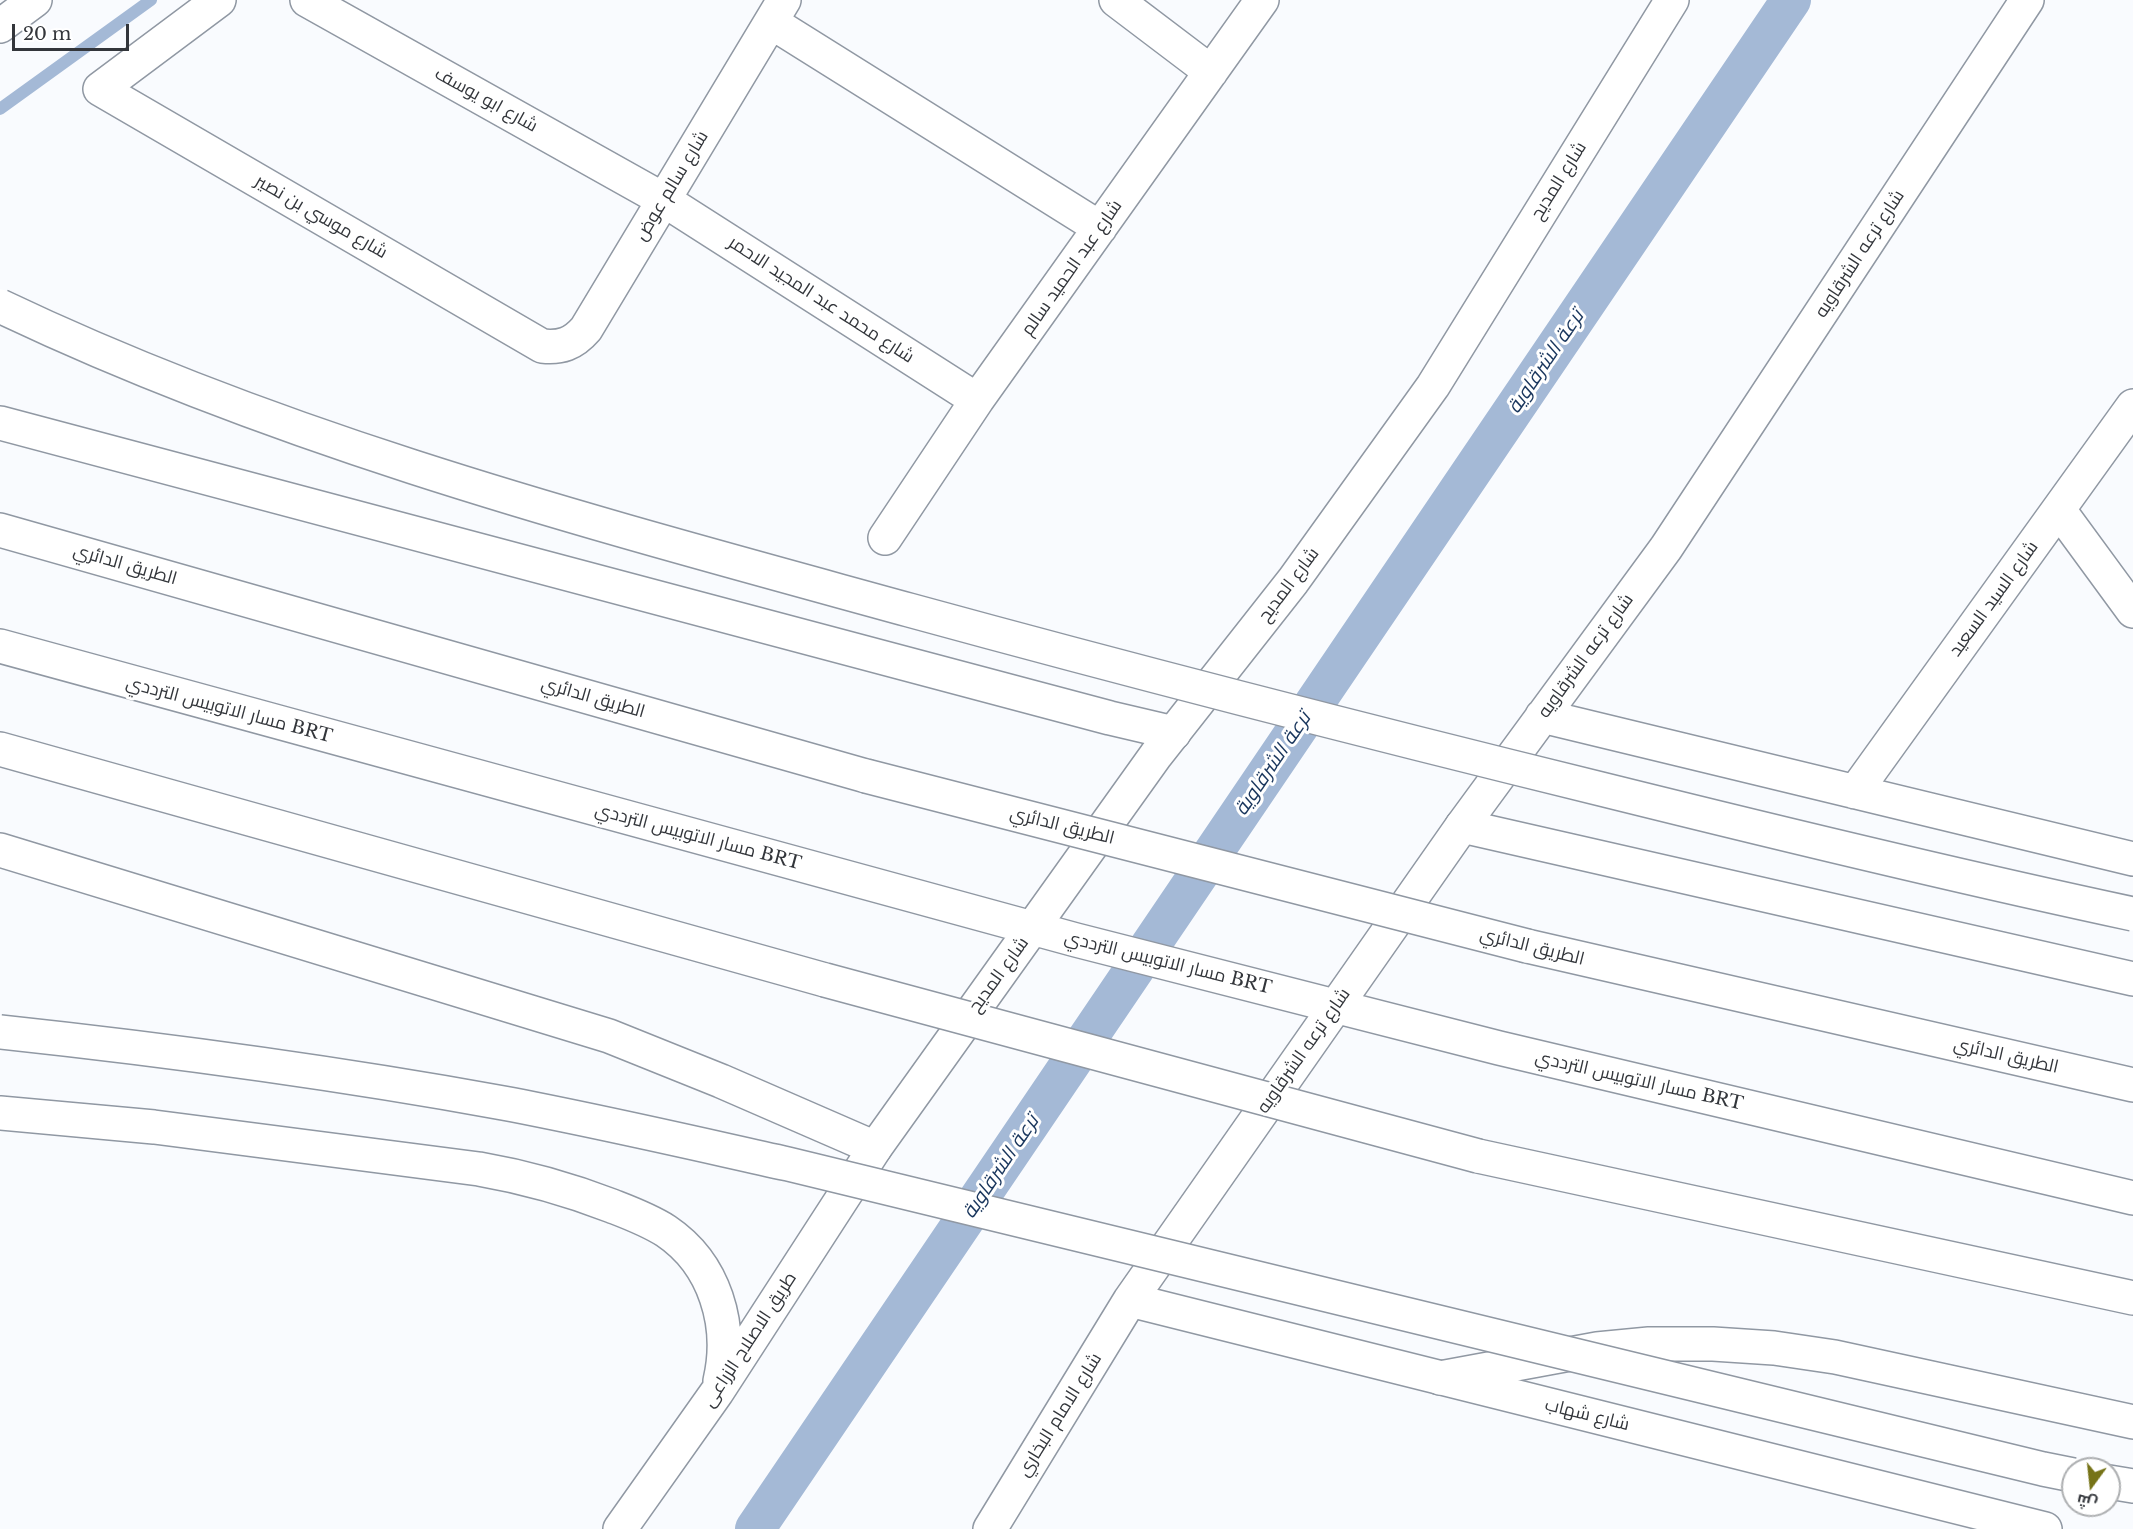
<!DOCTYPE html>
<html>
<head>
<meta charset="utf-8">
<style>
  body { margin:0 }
  #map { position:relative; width:2133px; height:1529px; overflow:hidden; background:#f9fbfe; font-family:"Libre Baskerville",Cairo,serif }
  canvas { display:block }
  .north { position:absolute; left:2061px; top:1457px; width:60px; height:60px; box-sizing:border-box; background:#fff; border:2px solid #adafb1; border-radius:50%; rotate:195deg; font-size:16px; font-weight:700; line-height:24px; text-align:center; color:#33363b }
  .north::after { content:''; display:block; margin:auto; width:21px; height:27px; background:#767317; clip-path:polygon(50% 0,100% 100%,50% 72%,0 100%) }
  .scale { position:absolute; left:12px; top:24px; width:117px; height:27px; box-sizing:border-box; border:3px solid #33363b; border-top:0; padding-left:8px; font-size:18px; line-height:21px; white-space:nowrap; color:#33363b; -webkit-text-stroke:4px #fff; paint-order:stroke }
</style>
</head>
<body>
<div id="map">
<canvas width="2133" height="1529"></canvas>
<div class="north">ش</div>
<div class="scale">20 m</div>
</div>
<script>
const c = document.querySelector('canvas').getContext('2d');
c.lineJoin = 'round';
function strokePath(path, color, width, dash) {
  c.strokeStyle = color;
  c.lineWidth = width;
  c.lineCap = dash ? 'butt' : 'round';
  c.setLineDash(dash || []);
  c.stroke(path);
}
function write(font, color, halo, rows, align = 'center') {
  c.font = font + ' "Libre Baskerville",Cairo,serif';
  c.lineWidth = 6;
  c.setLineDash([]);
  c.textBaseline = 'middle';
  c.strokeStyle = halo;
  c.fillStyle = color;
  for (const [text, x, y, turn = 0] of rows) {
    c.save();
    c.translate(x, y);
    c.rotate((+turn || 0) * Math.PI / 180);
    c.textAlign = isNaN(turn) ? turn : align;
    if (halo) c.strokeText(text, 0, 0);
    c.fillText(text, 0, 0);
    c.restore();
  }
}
const stream = new Path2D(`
  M 0,109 L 151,0`);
const canal = new Path2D(`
  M 755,1529 L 1791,0`);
const minor = new Path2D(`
  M 219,0 L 100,89 L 542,346 C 561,348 573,344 586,329 L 784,0
  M 307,0 L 664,200 L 977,400
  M 1116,0 L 1211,72
  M 771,22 L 1100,228
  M 0,26 L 35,0
  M 2059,510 L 2133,611
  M 885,538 L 977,400 L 1262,0
  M 0,646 L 1076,940 L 1499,1048 L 2133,1198
  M 1542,716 L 2133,859
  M 1855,792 L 2133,406
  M 0,1113 L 154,1127 L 479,1169 C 525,1177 568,1189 612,1206 C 630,1213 649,1220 666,1231 C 715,1264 733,1325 720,1381
  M 1130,1300 L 2045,1529
  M 620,1529 L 717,1392 L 875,1148 L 1156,755 L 1293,581 L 1433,386 L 1672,0
  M 990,1529 L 1130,1300 L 1462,826 L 1666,548 L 2027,0`);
const highway = new Path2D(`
  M 0,423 L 1110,718 L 1174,733
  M 0,530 L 866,776
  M 0,749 L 825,980
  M 1462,826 L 2133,979
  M 0,850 L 609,1036 L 721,1081 L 875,1148
  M 1527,946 L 2133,1085
  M 1478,1156 L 2133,1298
  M 1440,1378 L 1597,1349 L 1649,1344 L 1713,1344 L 1774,1348 L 1835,1357 L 2133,1422
  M 2109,1482 L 2133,1486`);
const highwayBridge = new Path2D(`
  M 0,306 C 289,444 601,525 909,610 C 1139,673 1369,732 1601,789 C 1778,833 1955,876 2133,914
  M 866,776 L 1527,946
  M 825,980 L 1478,1156
  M 0,1032 C 168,1050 337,1073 503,1103 C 599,1121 693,1143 788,1164 L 2043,1469 L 2073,1475`);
const streetNames = [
  ["شارع ابو يوسف",486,100,29],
  ["شارع المديح",1559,181,-58],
  ["شارع سالم عوض",672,186,-59],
  ["شارع موسي بن نصير",321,217,30],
  ["شارع ترعه الشرقاويه",1860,254,-57],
  ["شارع عبد الحميد سالم",1072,268,-55],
  ["شارع محمد عبد المجيد الاحمر",821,300,33],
  ["الطريق الدائري",125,565,16],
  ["شارع المديح",1289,585,-53],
  ["شارع السيد السعيد",1994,599,-54],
  ["شارع ترعه الشرقاويه",1586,656,-54],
  ["الطريق الدائري",593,698,16],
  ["مسار الاتوبيس الترددي BRT",229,710,15],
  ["الطريق الدائري",1062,826,14],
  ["مسار الاتوبيس الترددي BRT",698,837,15],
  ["الطريق الدائري",1532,947,14],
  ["مسار الاتوبيس الترددي BRT",1168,963,14],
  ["شارع المديح",999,975,-54],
  ["شارع ترعه الشرقاويه",1304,1051,-55],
  ["الطريق الدائري",2006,1056,13],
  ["مسار الاتوبيس الترددي BRT",1639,1081,13],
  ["طريق الاصلاح الزراعى",750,1340,-57],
  ["شارع الامام البخاري",1060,1415,-58],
  ["شارع شهاب",1587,1415,14]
];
const waterNames = [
  ["ترعة الشرقاوية",1546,362,-56],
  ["ترعة الشرقاوية",1273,764,-56],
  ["ترعة الشرقاوية",1001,1167,-56]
];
strokePath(stream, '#a4b9d6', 12);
strokePath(canal, '#a4b9d6', 40);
strokePath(minor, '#9098a3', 36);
strokePath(highway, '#9098a3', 36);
strokePath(minor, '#fff', 33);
strokePath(highway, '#fff', 33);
strokePath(highwayBridge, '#9098a3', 36, []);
strokePath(highwayBridge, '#fff', 33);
write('18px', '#33363b', '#fff', streetNames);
write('italic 20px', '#18355c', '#fff', waterNames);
</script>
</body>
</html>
